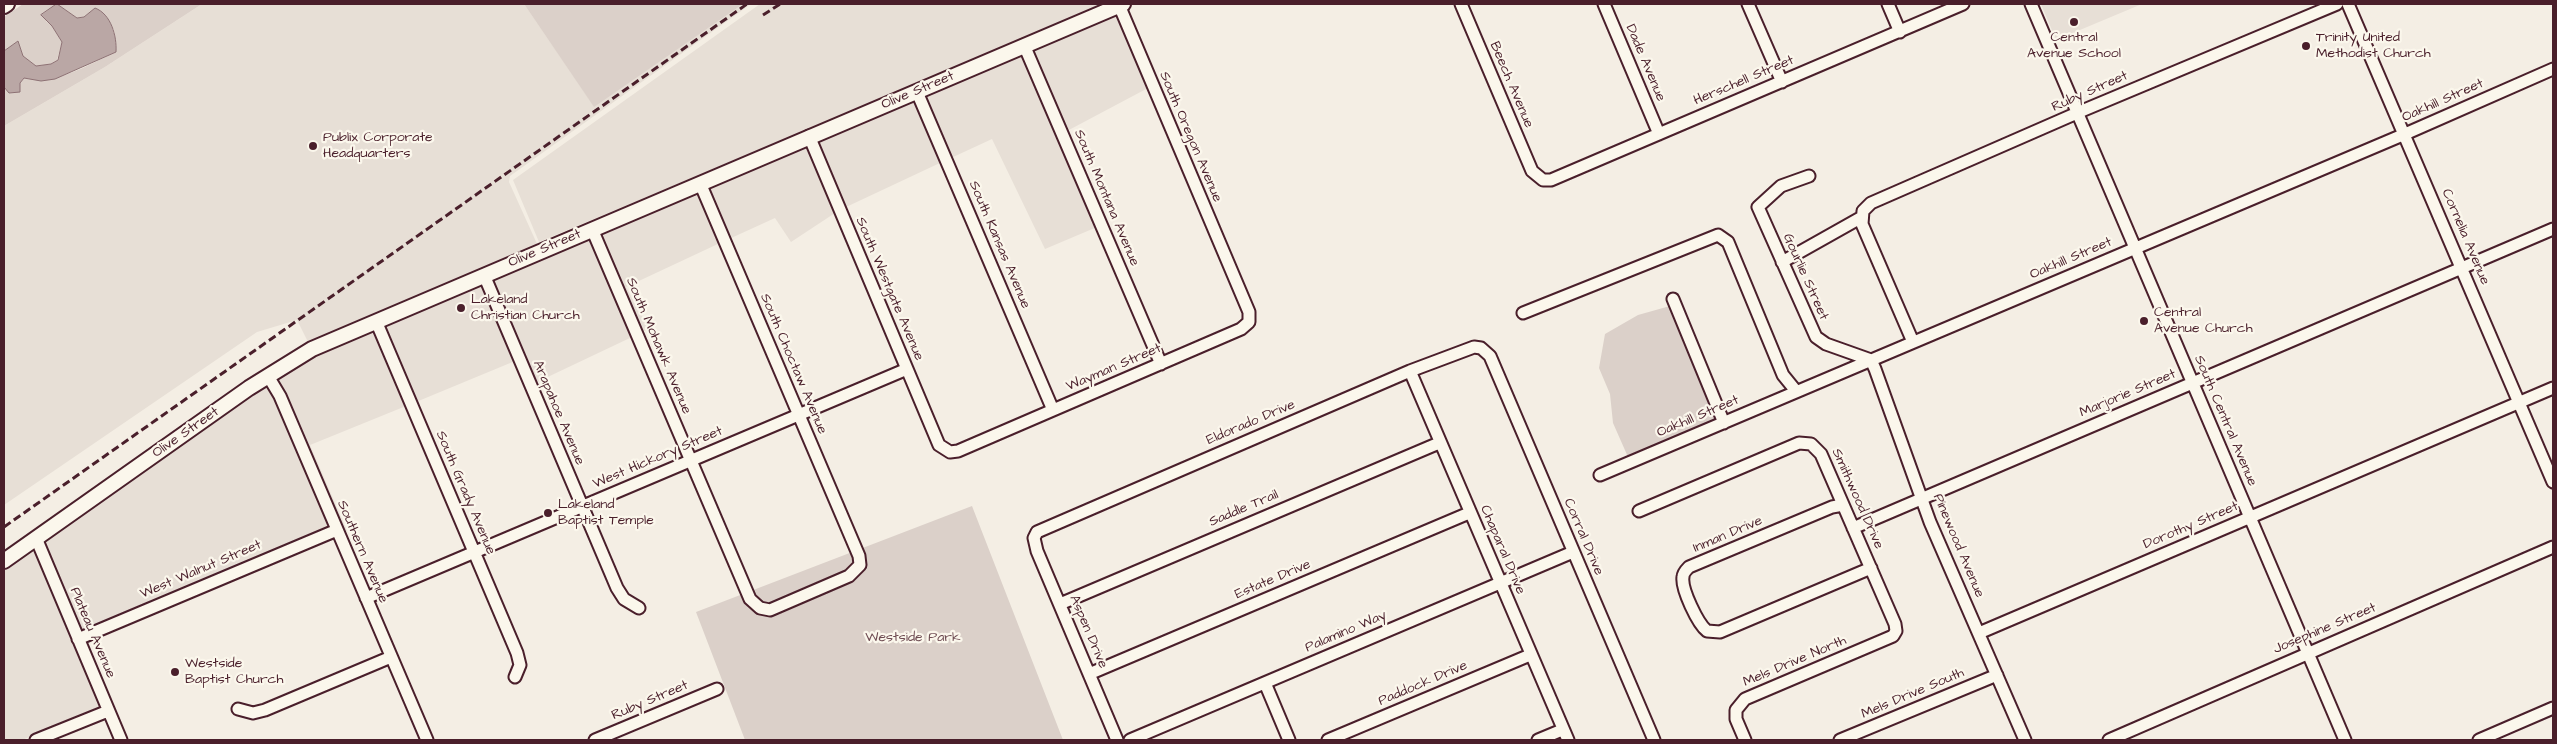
<!DOCTYPE html>
<html>
<head>
<meta charset="utf-8">
<style>
  body { margin:0 }
  #map { position:relative; width:2557px; height:744px; overflow:hidden; background:#f4eee4; font-family:"Architects Daughter",sans-serif }
  canvas { display:block }
  .frame { position:absolute; inset:0; border:5px solid #4a1f2b; pointer-events:none }
</style>
</head>
<body>
<div id="map">
<canvas width="2557" height="744"></canvas>
<div class="frame"></div>
</div>
<script>
const c = document.querySelector('canvas').getContext('2d');
c.lineJoin = 'round';
function fill(path, color) {
  c.fillStyle = color;
  c.fill(path, 'evenodd');
}
function strokePath(path, color, width, dash) {
  c.strokeStyle = color;
  c.lineWidth = width;
  c.lineCap = dash ? 'butt' : 'round';
  c.setLineDash(dash || []);
  c.stroke(path);
}
function write(font, color, halo, rows, align = 'center') {
  c.font = font + ' "Architects Daughter",sans-serif';
  c.lineWidth = 4.5;
  c.setLineDash([]);
  c.textBaseline = 'middle';
  c.strokeStyle = halo;
  c.fillStyle = color;
  for (const [text, x, y, turn = 0] of rows) {
    c.save();
    c.translate(x, y);
    c.rotate((+turn || 0) * Math.PI / 180);
    c.textAlign = isNaN(turn) ? turn : align;
    if (halo) c.strokeText(text, 0, 0);
    c.fillText(text, 0, 0);
    c.restore();
  }
}
const built = new Path2D(`
  M 202,4 L 524,4 L 594,106 L 743,4 L 751,4 L 510,176 L 509,182 L 538,246 L 309,344 L 297,320 L 257,332 L 4,505 L 4,126 L 105,67 Z
  M 760,4 L 1100,4 L 1102,6 L 539,242 L 513,180 Z
  M 2041,4 L 2142,4 L 2056,40 Z
  M 1116,13 L 1148,88 L 1067,131 L 1031,48 Z
  M 1022,52 L 1097,227 L 1045,249 L 992,139 L 951,158 L 924,95 Z
  M 914,99 L 942,162 L 844,208 L 815,140 Z
  M 806,144 L 835,213 L 791,242 L 775,218 L 729,239 L 707,186 Z
  M 698,190 L 720,243 L 626,287 L 649,329 L 641,332 L 599,233 Z
  M 590,237 L 632,337 L 535,383 L 491,279 Z
  M 482,282 L 515,361 L 416,402 L 383,324 Z
  M 374,328 L 406,406 L 310,445 L 347,531 L 343,533 L 276,379 L 302,361 Z
  M 268,385 L 330,527 L 81,632 L 43,543 Z
  M 35,549 L 101,707 L 22,740 L 4,740 L 4,571 Z`);
const green = new Path2D(`
  M 23,4 L 202,4 L 105,67 L 4,126 L 4,87 L 9,93 L 20,91 L 20,83 L 24,78 C 61,83 83,67 116,52 L 114,30 L 95,8 L 84,17 L 77,18 L 57,4 L 46,21 L 52,26 L 62,42 L 57,60 L 51,64 L 36,66 L 23,56 L 18,41 L 4,51 L 4,17 Z
  M 524,4 L 743,4 L 594,107 Z
  M 1670,306 L 1717,419 L 1628,457 L 1613,423 L 1610,394 L 1599,368 L 1605,334 L 1638,315 Z
  M 972,506 L 1063,740 L 745,740 L 696,612 Z`);
const water = new Path2D(`
  M 57,4 L 77,18 L 84,17 L 95,8 C 111,14 117,36 116,52 L 55,79 L 41,81 L 24,78 L 20,83 L 20,92 L 9,93 L 4,87 L 4,51 L 18,41 L 23,56 L 36,66 L 51,64 L 58,60 L 62,42 L 52,26 L 41,15 Z`);
const minor = new Path2D(`
  M 1461,4 L 1532,171 L 1543,180 L 1551,180 L 1963,4
  M 1604,4 L 1659,134
  M 1748,4 L 1782,82
  M 1888,4 L 1900,32
  M 2031,4 L 2345,740
  M 2348,4 L 2553,482
  M 1024,45 L 1161,364
  M 917,92 L 1053,410
  M 809,136 L 939,445 L 950,452 L 958,451 L 1241,329 L 1249,322 L 1249,312 L 1119,5
  M 1809,176 L 1781,186 L 1758,207 L 1816,337 L 1826,344 L 1871,360 L 1875,369 L 1930,522 L 2025,740
  M 592,229 L 750,599 L 760,608 L 770,610 L 849,576 L 860,565 L 859,556 L 700,183
  M 1782,262 L 1862,217
  M 484,275 L 617,588 L 624,599 L 639,608
  M 1673,299 L 1724,423
  M 1523,313 L 1718,235 L 1728,242 L 1783,375 L 1796,391
  M 376,321 L 517,653 L 520,665 L 515,677
  M 1913,342 L 1862,224 L 1863,211 L 1871,203 L 2084,110 L 2337,4
  M 1410,371 L 1568,740
  M 268,376 L 280,396 L 427,740
  M 1600,475 L 2405,134 L 2553,69
  M 1843,505 L 1832,507 L 1689,567 C 1686,570 1683,573 1683,577 C 1681,589 1698,624 1707,631 L 1720,632 L 1871,568
  M 1639,511 L 1799,443 L 1811,444 L 1821,454 L 1895,624 L 1896,631 L 1893,636 L 1745,699 L 1736,710 L 1736,719 L 1745,740
  M 1853,528 L 2553,229
  M 36,538 L 121,740
  M 366,598 L 907,369
  M 1060,604 L 1439,443
  M 1979,633 L 2553,388
  M 78,639 L 337,530
  M 1089,674 L 1469,513
  M 1265,683 L 1289,740
  M 238,709 L 253,713 L 265,710 L 391,657
  M 36,740 L 108,711
  M 595,740 L 717,689
  M 1117,740 L 1037,551 L 1034,538 L 1037,532 L 1410,371 L 1474,347 L 1481,348 L 1490,356 L 1654,740
  M 1130,740 L 1573,552
  M 1328,740 L 1530,655
  M 1538,740 L 1562,730
  M 1840,740 L 1997,675
  M 2109,740 L 2553,547
  M 2479,740 L 2553,708`);
const major = new Path2D(`
  M 4,6 L 7,4
  M 4,561 L 249,388 L 312,349 L 1123,4`);
const rail = new Path2D(`
  M 763,15 L 780,4
  M 4,527 L 747,4`);
const markers = [
  [2074,22,5,"#4a1f2b"],
  [2306,46,5,"#4a1f2b"],
  [313,146,5,"#4a1f2b"],
  [461,308,5,"#4a1f2b"],
  [2144,321,5,"#4a1f2b"],
  [548,513,5,"#4a1f2b"],
  [175,672,5,"#4a1f2b"]
];
const poiNames = [
  ["Central",2074,38,"center"],
  ["Avenue School",2074,54,"center"],
  ["Trinity United",2316,38],
  ["Methodist Church",2316,54],
  ["Publix Corporate",323,138],
  ["Headquarters",323,154],
  ["Lakeland",471,300],
  ["Christian Church",471,316],
  ["Central",2154,313],
  ["Avenue Church",2154,329],
  ["Lakeland",558,505],
  ["Baptist Temple",558,521],
  ["Westside",185,664],
  ["Baptist Church",185,680]
];
const streetNames = [
  ["Dade Avenue",1645,63,67],
  ["Herschell Street",1744,81,-23],
  ["Beech Avenue",1511,85,67],
  ["Olive Street",918,91,-23],
  ["Ruby Street",2090,92,-24],
  ["Oakhill Street",2443,101,-24],
  ["South Oregon Avenue",1190,137,67],
  ["South Montana Avenue",1106,198,67],
  ["Cornelia Avenue",2465,237,67],
  ["South Kansas Avenue",999,245,67],
  ["Olive Street",545,249,-23],
  ["Oakhill Street",2071,259,-23],
  ["Gourlie Street",1805,277,66],
  ["South Westgate Avenue",889,289,67],
  ["South Mohawk Avenue",658,346,67],
  ["South Choctaw Avenue",793,364,67],
  ["Wayman Street",1114,368,-23],
  ["Marjorie Street",2128,394,-23],
  ["Arapahoe Avenue",558,413,67],
  ["Oakhill Street",1698,417,-23],
  ["South Central Avenue",2225,421,67],
  ["Eldorado Drive",1251,423,-23],
  ["Olive Street",186,433,-35],
  ["West Hickory Street",658,458,-23],
  ["South Grady Avenue",465,493,67],
  ["Smithwood Drive",1857,499,66],
  ["Saddle Trail",1244,509,-23],
  ["Dorothy Street",2191,526,-23],
  ["Inman Drive",1728,535,-23],
  ["Corral Drive",1583,537,67],
  ["Pinewood Avenue",1958,546,67],
  ["Chaparal Drive",1502,550,67],
  ["Southern Avenue",362,552,67],
  ["West Walnut Street",201,570,-23],
  ["Estate Drive",1273,580,-23],
  ["Josephine Street",2325,629,-23],
  ["Aspen Drive",1088,632,67],
  ["Palamino Way",1346,632,-23],
  ["Plateau Avenue",92,633,67],
  ["Mels Drive North",1795,662,-23],
  ["Paddock Drive",1423,684,-23],
  ["Mels Drive South",1913,694,-23],
  ["Ruby Street",650,701,-23]
];
const parkNames = [
  ["Westside Park",913,638]
];
fill(built, '#e7dfd6');
fill(green, '#dbd0c9');
fill(water, '#baa7a5');
strokePath(water, '#8d7174', 1);
strokePath(minor, '#4a1f2b', 15);
strokePath(major, '#4a1f2b', 18);
strokePath(minor, '#fbf7ec', 11);
strokePath(major, '#fbf7ec', 14);
strokePath(rail, '#4a1f2b', 3, [8, 4]);
for (const [x, y, r, color] of markers) {
  const dot = new Path2D();
  dot.arc(x, y, r, 0, 2 * Math.PI);
  c.fillStyle = color;
  c.fill(dot);
  strokePath(dot, '#fbf7ec', 2);
}
write('14px', '#4a1f2b', '#fbf7ec', poiNames, 'left');
write('14px', '#4a1f2b', '#fbf7ec', streetNames);
write('14px', '#6e4b52', '#fbf7ec', parkNames);
</script>
</body>
</html>
